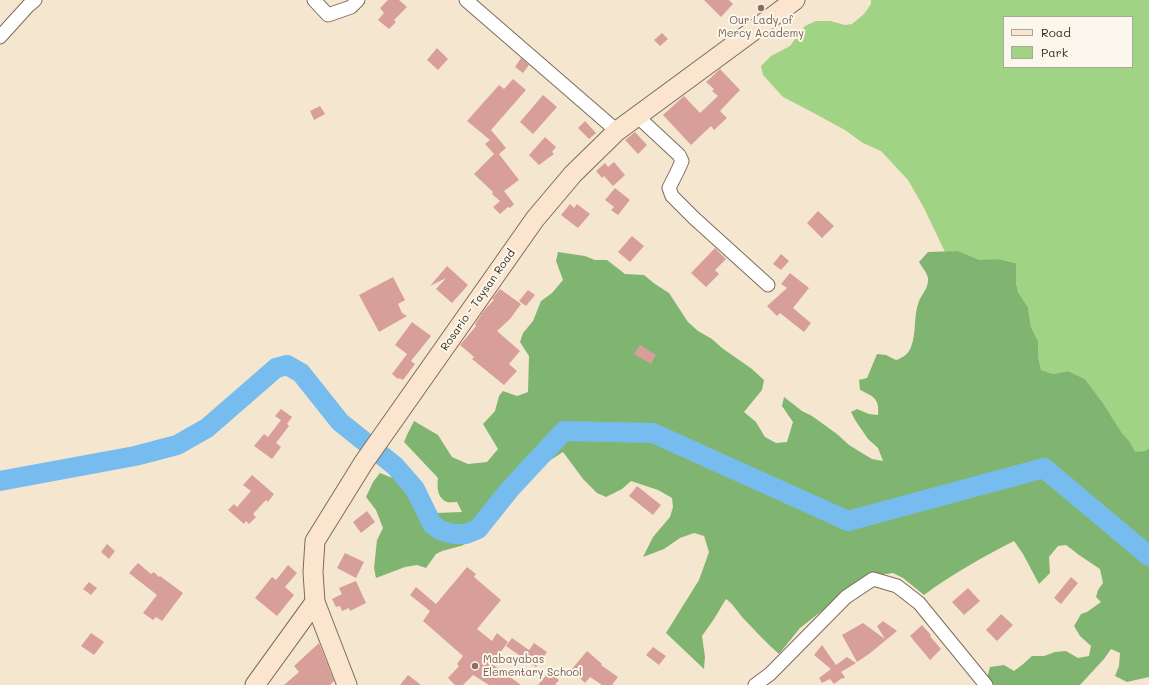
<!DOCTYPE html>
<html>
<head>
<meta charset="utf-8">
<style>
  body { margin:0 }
  #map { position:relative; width:1149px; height:685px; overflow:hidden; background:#f5e7cf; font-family:Mali,sans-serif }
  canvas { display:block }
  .legend { position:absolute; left:1003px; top:16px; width:130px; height:52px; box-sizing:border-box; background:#fbf7ec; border:1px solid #aea59a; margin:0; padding:5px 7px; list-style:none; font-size:12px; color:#3b2a1e }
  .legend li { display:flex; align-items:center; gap:8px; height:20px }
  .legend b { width:20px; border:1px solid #aea59a }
</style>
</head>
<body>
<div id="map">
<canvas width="1149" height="685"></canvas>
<ul class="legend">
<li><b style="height:5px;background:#fce5cf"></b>Road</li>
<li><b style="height:11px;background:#a0d383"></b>Park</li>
</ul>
</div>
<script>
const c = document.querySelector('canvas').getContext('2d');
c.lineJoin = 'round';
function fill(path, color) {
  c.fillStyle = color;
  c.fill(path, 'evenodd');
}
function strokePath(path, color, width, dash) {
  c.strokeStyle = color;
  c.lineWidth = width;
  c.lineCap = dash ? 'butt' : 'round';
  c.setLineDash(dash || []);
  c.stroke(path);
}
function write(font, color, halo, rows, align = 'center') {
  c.font = font + ' Mali,sans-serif';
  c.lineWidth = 4;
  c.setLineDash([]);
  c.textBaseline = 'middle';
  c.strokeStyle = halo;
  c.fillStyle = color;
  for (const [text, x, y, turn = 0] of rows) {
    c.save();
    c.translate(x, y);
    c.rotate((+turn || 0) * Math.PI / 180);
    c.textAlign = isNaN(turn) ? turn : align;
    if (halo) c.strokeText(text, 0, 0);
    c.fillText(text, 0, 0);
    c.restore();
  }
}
const green = new Path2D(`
  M 871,0 L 1149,0 L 1149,448 L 1145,451 L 1135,453 L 1130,442 L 1122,433 L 1103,403 L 1085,379 L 1068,371 L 1053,374 L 1041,370 L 1038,356 L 1038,341 L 1031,327 L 1028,307 L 1018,292 L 1016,282 L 1016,263 L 998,259 L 979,261 L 958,251 L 945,252 L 924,208 L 908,180 L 881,151 L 863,143 L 845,130 L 810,111 L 783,97 L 763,75 L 761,66 L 771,56 L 790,46 L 805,26 L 816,21 L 830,21 L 845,25 L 852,24 L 864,14 L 871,4 ZM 1004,17 L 1132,17 L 1132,67 L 1004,67 Z`);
const forest = new Path2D(`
  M 958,251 L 979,260 L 998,259 L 1016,263 L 1016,282 L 1018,292 L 1028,307 L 1031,327 L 1038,341 L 1038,356 L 1041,370 L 1053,374 L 1068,371 L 1085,379 L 1103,403 L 1122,433 L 1130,442 L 1135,452 L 1145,451 L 1149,448 L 1149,677 L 1127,682 L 1115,676 L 1119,666 L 1120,653 L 1111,649 L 1104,659 L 1080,685 L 994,685 L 987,678 L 990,667 L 1004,665 L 1014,671 L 1022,665 L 1032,656 L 1044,656 L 1055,652 L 1066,651 L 1078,658 L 1089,656 L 1091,646 L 1080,636 L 1074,626 L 1081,614 L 1087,612 L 1101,602 L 1096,597 L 1098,590 L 1103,583 L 1100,569 L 1079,555 L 1066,545 L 1058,546 L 1049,557 L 1050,573 L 1039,584 L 1023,554 L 1014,541 C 983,557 952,574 924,595 L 903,578 L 893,573 L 873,576 L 851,588 L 800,628 L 779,654 C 766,643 755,630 743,618 C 737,611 733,604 726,599 L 714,619 L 702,636 L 705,657 L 704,669 L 666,633 L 699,580 L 709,552 L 704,536 L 694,533 L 680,538 L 664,549 L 643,557 L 653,537 L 670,517 L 673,507 L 672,498 L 658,490 L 631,481 L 622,489 L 606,497 L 597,493 L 583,479 L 563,452 L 535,470 L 476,539 L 461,546 L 442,551 L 436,554 L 426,568 L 417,565 L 405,567 L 376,578 L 374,568 L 377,540 L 383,528 L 376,510 L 366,497 L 373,482 L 380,473 L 395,479 L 405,486 L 414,500 L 424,508 L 435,513 L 462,512 L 457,502 C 454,502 449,503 447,502 C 437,498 437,487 438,478 L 404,442 L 407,435 L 414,421 L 438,435 L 452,457 L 468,464 L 487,462 L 498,449 L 483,424 L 495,411 L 499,396 L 503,391 L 517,396 L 528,392 L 529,356 L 520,342 L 523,333 L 533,321 L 541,301 L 552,293 L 563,280 L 556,261 L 558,252 L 585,256 L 595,260 L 607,260 L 625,274 L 644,275 L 655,284 L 669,293 L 688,322 L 698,331 L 712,339 L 722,348 L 752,369 L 764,380 L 762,390 L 744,412 L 756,422 L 765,437 L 776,443 L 787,442 L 793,422 L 782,406 L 784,397 L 802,411 L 812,416 L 837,434 L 849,445 L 862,453 L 872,459 L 883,461 L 878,448 L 868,439 L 855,420 L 851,412 L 857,409 L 869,414 L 878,415 C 880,399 873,396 860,390 L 859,380 L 867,378 L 877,354 L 886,355 L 896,360 C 903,358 908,354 911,347 C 917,332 913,316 919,301 C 922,294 929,287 928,278 C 927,273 922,267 919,262 L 928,252 Z`);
const river = new Path2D(`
  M 0,481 L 135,456 L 177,445 L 207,428 L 276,368 L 287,365 L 301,373 L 340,422 L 395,466 L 415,489 L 432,524 L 440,530 L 453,534 L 466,534 L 478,529 L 510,489 L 564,431 L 653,433 L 848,521 L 1044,468 L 1149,556`);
const building = new Path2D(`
  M 388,0 L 399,0 L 407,7 L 394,20 L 396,22 L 389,29 L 378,20 L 384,13 L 380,8 Z
  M 704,0 L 729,0 L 733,4 L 721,17 Z
  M 662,33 L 668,39 L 660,46 L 654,40 Z
  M 437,48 L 448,59 L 438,70 L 427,60 Z
  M 521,58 L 529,65 L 523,73 L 515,67 Z
  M 720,69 L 740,90 L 720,111 L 727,118 L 714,130 L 711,126 L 691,145 L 663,115 L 684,96 L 700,113 L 718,96 L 712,91 L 714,89 L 706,82 Z
  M 513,79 L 526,90 L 491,130 L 506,148 L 499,154 L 519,180 L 504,191 L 514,204 L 510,208 L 508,207 L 500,214 L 493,207 L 500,201 L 492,194 L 493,192 L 474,174 L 494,154 L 485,144 L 490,140 L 467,121 L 499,85 L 504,89 Z
  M 543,95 L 557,107 L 533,134 L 520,122 Z
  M 320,106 L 325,114 L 314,120 L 310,111 Z
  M 585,121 L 596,133 L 589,139 L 578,128 Z
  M 635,132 L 647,145 L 638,154 L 625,140 Z
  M 545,137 L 556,147 L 552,152 L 554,154 L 539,165 L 529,155 Z
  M 614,162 L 625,175 L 613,186 L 604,176 L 602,178 L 596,171 L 605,163 L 608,167 Z
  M 615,188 L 630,200 L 618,215 L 611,210 L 614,207 L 605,200 Z
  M 570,204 L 574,208 L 577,204 L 590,214 L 578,228 L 561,215 Z
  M 818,211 L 834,226 L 822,238 L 807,223 Z
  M 632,236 L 644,246 L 630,262 L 618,252 Z
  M 715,248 L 726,259 L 715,270 L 719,274 L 706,287 L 691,273 Z
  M 781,254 L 789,261 L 781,270 L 773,264 Z
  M 447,266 L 468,285 L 452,303 L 436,289 L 446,278 L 430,286 Z
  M 790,273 L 809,288 L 793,308 L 811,323 L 804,332 L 780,313 L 777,316 L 767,306 L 787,288 L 781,284 Z
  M 393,277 L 405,300 L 398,304 L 402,313 L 407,316 L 379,332 L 359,295 Z
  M 500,289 L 521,304 L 510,319 L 497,331 L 520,351 L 509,364 L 517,371 L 504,385 L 472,359 L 474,357 L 460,345 L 476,326 L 475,324 L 485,309 L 494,300 L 492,299 Z
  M 528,290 L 535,295 L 526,306 L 519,301 Z
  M 412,322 L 431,336 L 411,361 L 415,364 L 403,380 L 399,378 L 398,379 L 392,374 L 407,354 L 395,345 Z
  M 640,345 L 656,355 L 651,364 L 634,354 Z
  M 281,409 L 292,417 L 287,424 L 289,426 L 276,443 L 281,447 L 272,459 L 254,446 L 264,434 L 268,437 L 281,420 L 275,416 Z
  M 252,475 L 274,494 L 268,502 L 266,500 L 253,514 L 256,517 L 249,524 L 246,521 L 244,524 L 228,510 L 234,504 L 237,507 L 251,491 L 243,485 Z
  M 637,486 L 661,505 L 653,515 L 629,496 Z
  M 367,511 L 375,522 L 361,533 L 353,522 Z
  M 107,544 L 115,551 L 109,559 L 101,552 Z
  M 345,553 L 364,562 L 356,578 L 337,568 Z
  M 138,563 L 151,574 L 154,572 L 159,577 L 160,576 L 183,593 L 162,621 L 156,617 L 153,620 L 143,613 L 157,595 L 129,573 Z
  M 288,565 L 297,573 L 285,587 L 294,595 L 277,616 L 255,598 L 272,577 L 276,580 Z
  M 467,567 L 476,574 L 474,577 L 501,600 L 477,629 L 492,641 L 497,633 L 508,642 L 492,664 L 521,685 L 489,685 L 473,675 L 463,685 L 455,685 L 448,678 L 459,666 L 457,664 L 463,656 L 423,621 L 430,611 L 410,595 L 416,587 L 436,604 Z
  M 1071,577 L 1078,583 L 1061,604 L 1054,598 Z
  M 356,581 L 366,603 L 350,611 L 349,608 L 342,611 L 340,606 L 336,607 L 332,599 L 342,594 L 339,588 Z
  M 89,582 L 97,588 L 91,595 L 83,589 Z
  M 968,588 L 980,601 L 964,615 L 952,602 Z
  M 1001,614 L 1013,625 L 997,641 L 986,630 Z
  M 883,621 L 897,631 L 869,654 L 857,662 L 842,635 L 863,623 L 885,639 L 877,626 Z
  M 922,625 L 931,635 L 930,636 L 941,649 L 930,660 L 910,636 Z
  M 91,633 L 104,642 L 94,655 L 81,646 Z
  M 512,638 L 529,650 L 534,643 L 547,652 L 536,667 L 506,646 Z
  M 319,643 L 334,681 L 330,685 L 284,685 L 299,672 L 294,666 Z
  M 822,645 L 836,665 L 847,657 L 856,663 L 841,672 L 845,677 L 843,679 L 842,678 L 834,684 L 830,679 L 822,683 L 819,678 L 831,669 L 814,655 Z
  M 653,647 L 666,656 L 659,665 L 646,655 Z
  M 587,651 L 602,664 L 601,665 L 618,677 L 612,685 L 602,685 L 590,677 L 585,683 L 577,675 L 578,674 L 572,669 Z
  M 549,672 L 559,680 L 555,685 L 538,685 Z
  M 408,675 L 421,685 L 400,685 Z`);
const street = new Path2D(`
  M 314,0 L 328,15 L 351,7 L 358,0
  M 466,0 L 617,131
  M 0,37 L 28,6 L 35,0
  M 637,116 L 679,155 L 682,161 L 678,170 L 669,188 L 672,196 L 694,218 L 768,285
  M 755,685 L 770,674 L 846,597 L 873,579 L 897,586 L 919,603 L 986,685`);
const secondary = new Path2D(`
  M 255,685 L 315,602
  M 347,685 L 315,602 L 313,572 L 315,541 L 364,462 L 535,219 L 573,174 L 617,131 L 795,0`);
const markers = [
  [761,8,4,"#8d6e63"],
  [475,666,4,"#8d6e63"]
];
const educationNames = [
  ["Our Lady of",761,21],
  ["Mercy Academy",761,34],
  ["Mabayabas",483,660,"left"],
  ["Elementary School",483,673,"left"]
];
const streetNames = [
  ["Rosario - Taysan Road",478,300,-55]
];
fill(green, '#a0d383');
fill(forest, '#80b571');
strokePath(river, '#77bcee', 20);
fill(building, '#d89f9a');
strokePath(street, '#7c6c5c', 15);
strokePath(secondary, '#7c6c5c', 21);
strokePath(street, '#fff', 13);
strokePath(secondary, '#fce5cf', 19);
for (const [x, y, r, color] of markers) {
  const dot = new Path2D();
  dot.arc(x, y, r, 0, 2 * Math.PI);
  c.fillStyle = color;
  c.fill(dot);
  strokePath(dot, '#fbf7ec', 1.5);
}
write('11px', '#785e54', '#fbf7ec', educationNames);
write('11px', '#3b2a1e', '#fbf7ec', streetNames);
</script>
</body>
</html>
